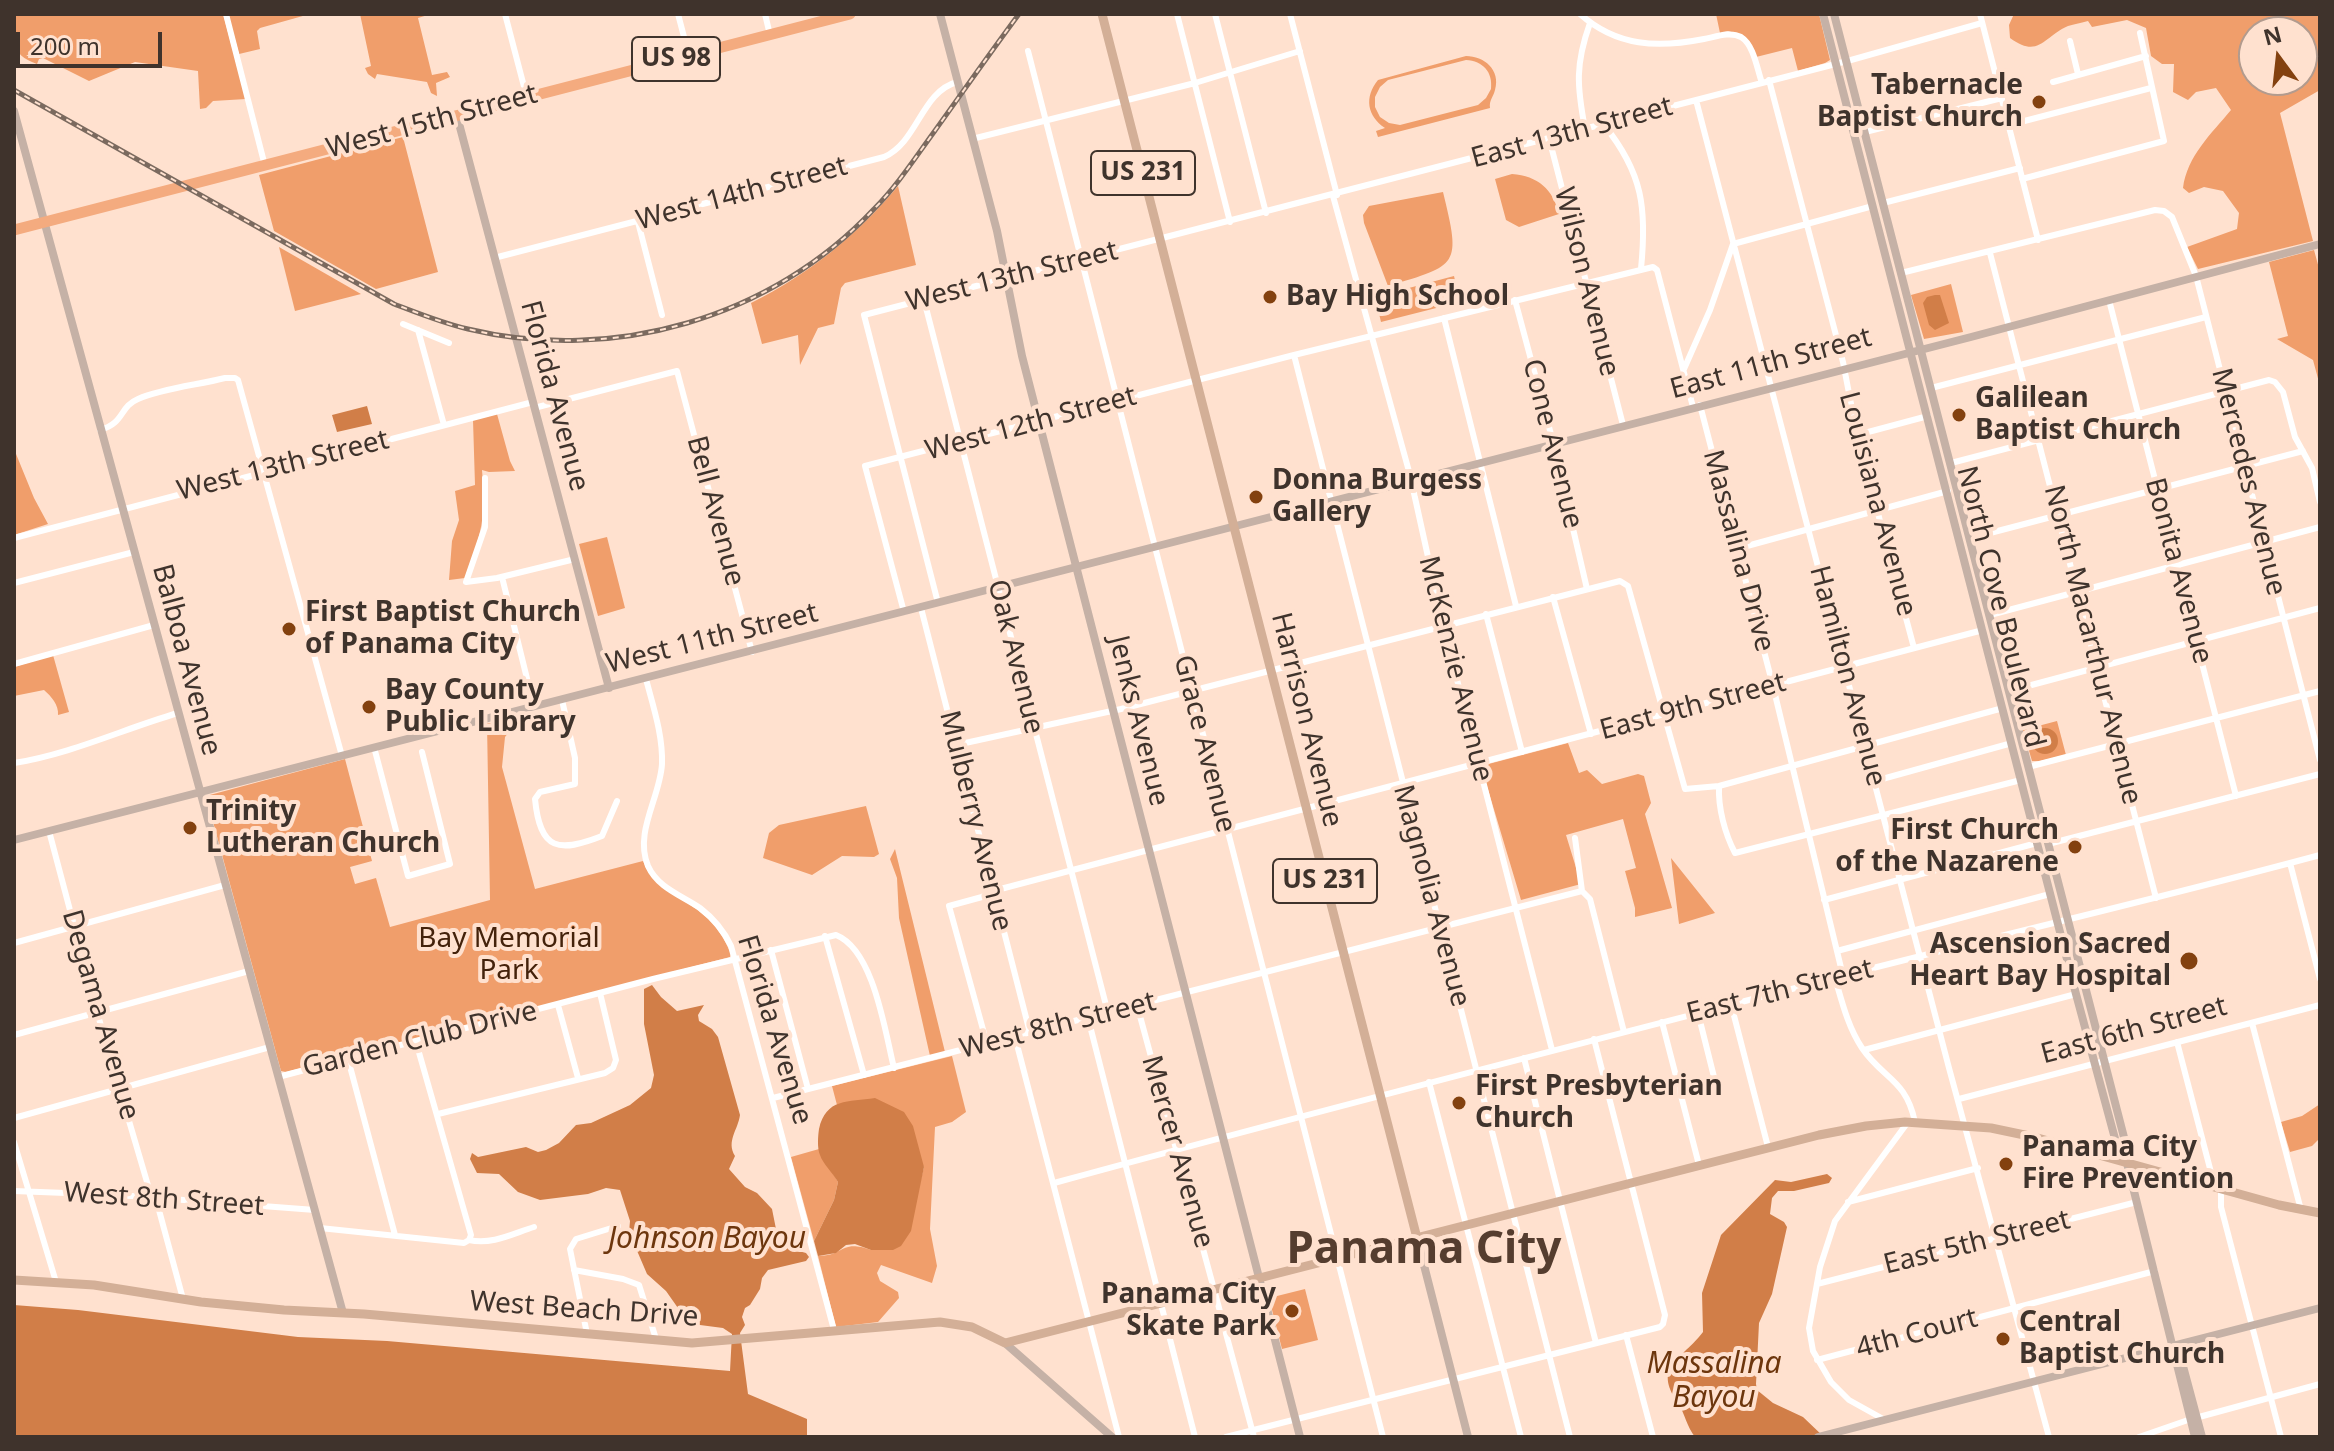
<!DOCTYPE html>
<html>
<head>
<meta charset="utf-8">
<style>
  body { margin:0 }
  #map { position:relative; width:2334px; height:1451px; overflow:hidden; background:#ffe1cf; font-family:"Noto Sans",sans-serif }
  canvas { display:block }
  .frame { position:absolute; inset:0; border:16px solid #3f332c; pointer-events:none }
  .north { position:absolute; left:2238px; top:16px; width:80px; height:80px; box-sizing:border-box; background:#ffe1cf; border:2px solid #b29b8e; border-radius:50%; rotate:345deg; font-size:22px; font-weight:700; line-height:32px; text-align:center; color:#3f332c }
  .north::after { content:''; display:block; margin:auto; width:28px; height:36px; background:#83410f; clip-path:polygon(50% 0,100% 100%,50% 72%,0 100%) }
  .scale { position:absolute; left:16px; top:32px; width:146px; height:36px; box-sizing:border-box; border:4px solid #3f332c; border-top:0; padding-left:10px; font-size:24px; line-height:28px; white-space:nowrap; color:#3f332c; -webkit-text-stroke:6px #ffe1cf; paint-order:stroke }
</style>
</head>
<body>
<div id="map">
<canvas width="2334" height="1451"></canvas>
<div class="frame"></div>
<div class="north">N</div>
<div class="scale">200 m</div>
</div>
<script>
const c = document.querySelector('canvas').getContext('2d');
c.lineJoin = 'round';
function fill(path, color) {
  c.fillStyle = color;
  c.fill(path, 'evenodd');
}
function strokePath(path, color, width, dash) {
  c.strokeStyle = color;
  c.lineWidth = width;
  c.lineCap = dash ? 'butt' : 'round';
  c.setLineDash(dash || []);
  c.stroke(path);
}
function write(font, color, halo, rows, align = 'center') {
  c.font = font + ' "Noto Sans",sans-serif';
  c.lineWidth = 8;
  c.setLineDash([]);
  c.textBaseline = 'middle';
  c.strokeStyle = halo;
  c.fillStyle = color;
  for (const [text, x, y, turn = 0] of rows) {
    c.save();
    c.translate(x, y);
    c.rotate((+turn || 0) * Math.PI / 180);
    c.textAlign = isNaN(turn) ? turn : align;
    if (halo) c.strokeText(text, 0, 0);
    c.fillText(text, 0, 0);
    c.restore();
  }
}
const green = new Path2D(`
  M 14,14 L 223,14 L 246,99 L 213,101 L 206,108 L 200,109 L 198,71 L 135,62 L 89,81 L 43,58 L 39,59 L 37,64 C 9,54 14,40 14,14 Z
  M 228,14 L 310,14 L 260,28 L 257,31 L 260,49 L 239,54 Z
  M 360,14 L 431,14 L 418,18 L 432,75 L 447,72 L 450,77 L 436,83 L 437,96 L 431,93 L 427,82 L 377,74 L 375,79 L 368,74 L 365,68 L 371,66 Z
  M 1716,14 L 1819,14 L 1830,60 L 1825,63 L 1798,71 L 1792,48 L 1756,57 L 1744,36 L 1728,31 L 1720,33 Z
  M 2014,14 L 2320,14 L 2320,90 L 2280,113 L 2313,241 L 2198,269 L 2187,247 L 2237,229 L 2239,213 L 2223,191 L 2204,187 L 2189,193 L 2183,188 C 2187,156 2212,133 2231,110 L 2216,88 L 2196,92 L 2188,100 L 2173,92 L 2174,64 L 2162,64 L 2151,56 L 2146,28 L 2127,20 L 2092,27 L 2088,21 C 2082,23 2074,24 2068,26 C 2043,37 2039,59 2010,38 L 2009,25 ZM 2254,32 L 2302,32 L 2302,80 L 2254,80 Z
  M 1466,56 C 1484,56 1501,70 1495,90 C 1493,98 1489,100 1490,108 L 1378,137 L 1376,131 L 1385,128 C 1367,116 1364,97 1378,80 ZM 1466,60 C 1483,61 1493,72 1491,89 L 1486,98 L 1478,105 L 1400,125 L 1389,123 L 1380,117 L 1375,107 L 1375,97 L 1380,87 L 1388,80 Z
  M 403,137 L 438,272 L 376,289 L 274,231 L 259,175 Z
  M 1512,174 C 1538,176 1553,189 1559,214 L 1519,227 L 1506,220 L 1495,179 Z
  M 898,186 L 916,265 L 845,283 L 841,288 L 834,324 L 818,328 L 800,365 L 798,335 L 762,344 L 751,303 C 809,274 856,236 898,186 Z
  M 1443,192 C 1461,266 1459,265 1388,286 L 1364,223 L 1363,215 L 1369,206 Z
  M 279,247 L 361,294 L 295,311 Z
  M 2314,250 L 2320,272 L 2320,386 L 2313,360 L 2277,339 L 2288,336 L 2269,262 Z
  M 1454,276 L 1460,302 L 1381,322 L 1375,297 Z
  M 1951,284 L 1963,332 L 1924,339 L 1911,295 Z
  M 497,414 L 510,461 L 515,471 L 489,472 L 482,470 C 486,519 482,532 465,578 L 449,580 L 452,541 L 459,520 L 455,491 L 475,485 L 473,420 Z
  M 14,449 L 34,498 L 48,524 L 14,535 Z
  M 607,537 L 625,608 L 598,616 L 579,544 Z
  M 53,655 L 69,712 L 58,715 C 59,705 51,696 44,690 L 14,696 L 14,667 Z
  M 2057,721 L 2066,755 L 2040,761 L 2032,761 L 2023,730 Z
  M 505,722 L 509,732 L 505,737 L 502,767 L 535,889 L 643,861 C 655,892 683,896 705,916 C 717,926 725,940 731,954 L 730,957 L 286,1072 L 281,1071 L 206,796 L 345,759 L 372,861 L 350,867 L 355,884 L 376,878 L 390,927 L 490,900 L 487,723 L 491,723 L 492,725 Z
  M 1568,743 L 1579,773 L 1587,770 L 1602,784 L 1638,774 L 1644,776 L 1651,803 L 1645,814 L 1672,908 L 1635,917 L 1635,908 L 1625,871 L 1636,868 L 1623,819 L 1566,835 L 1581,884 L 1521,900 L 1481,766 Z
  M 866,806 L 879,854 L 874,857 L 842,856 L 812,875 L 763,858 L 769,833 L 779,825 Z
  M 895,849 L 945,1052 L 930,1056 L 899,918 L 897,878 L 890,859 Z
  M 1671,858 L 1715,913 L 1679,924 Z
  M 952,1056 L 966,1112 L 952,1122 L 935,1127 L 930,1229 L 937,1266 L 932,1283 L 881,1265 L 877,1273 L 880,1281 L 898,1292 L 899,1298 L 878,1322 L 836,1327 L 818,1256 C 845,1256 840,1239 871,1250 L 919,1187 L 924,1167 L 875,1099 L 837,1105 L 832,1086 Z
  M 2320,1104 L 2320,1138 L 2312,1146 L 2290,1152 L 2281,1122 L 2302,1116 Z
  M 819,1149 L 838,1182 L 834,1200 L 814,1241 L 791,1157 Z
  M 1305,1289 L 1318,1340 L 1282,1349 L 1269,1298 Z`);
const water = new Path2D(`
  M 1935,295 L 1940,295 L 1949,323 L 1935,330 L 1929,325 L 1923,303 L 1927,297 Z
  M 367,406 L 372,424 L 337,432 L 332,415 Z
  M2032 741a13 13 0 1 1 26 0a13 13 0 1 1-26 0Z
  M 652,985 L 661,997 L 677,1011 L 704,1005 L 698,1015 L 699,1021 L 712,1029 L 718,1037 L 740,1115 C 738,1130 726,1141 735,1156 L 729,1169 L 745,1187 L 757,1193 L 772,1209 L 776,1229 L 780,1232 L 777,1241 L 788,1248 L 806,1253 L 809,1257 L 806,1261 L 768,1270 L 762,1278 L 760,1289 L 750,1305 L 745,1308 L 742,1317 L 745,1325 L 740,1333 L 748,1394 L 807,1419 L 807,1437 L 14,1437 L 14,1305 L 78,1310 L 298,1337 L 387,1341 L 730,1371 L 732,1334 L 723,1328 L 700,1325 L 685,1318 L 666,1291 L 647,1274 L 629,1232 L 630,1221 L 620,1190 L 606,1188 L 588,1194 L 540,1200 L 518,1192 L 499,1174 L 477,1173 L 470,1159 L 472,1153 L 478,1157 L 526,1147 L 538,1152 L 546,1150 L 559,1143 L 576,1125 L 591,1123 L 630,1105 L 651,1088 L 654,1075 L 644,1024 L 644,989 Z
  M 875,1098 L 904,1112 L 913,1126 L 924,1167 L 911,1231 L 901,1246 L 893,1250 L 871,1250 L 855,1244 L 846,1245 L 836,1253 L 818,1256 L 814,1241 L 834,1200 L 838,1182 C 833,1173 823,1164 820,1155 C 817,1148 818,1136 819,1129 C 826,1098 848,1102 875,1098 Z
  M 1827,1174 L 1832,1178 L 1829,1183 L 1794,1191 L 1778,1191 L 1772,1198 L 1770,1214 L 1784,1222 L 1787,1227 L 1772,1294 L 1759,1323 L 1756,1384 L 1757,1390 L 1773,1403 L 1803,1417 L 1824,1437 L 1695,1437 C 1687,1427 1685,1414 1678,1403 C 1652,1365 1682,1360 1703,1332 L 1702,1293 L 1721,1235 L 1775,1180 L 1791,1182 Z`);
const street = new Path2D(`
  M 226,14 L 265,166
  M 505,14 L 527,98
  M 678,14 L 689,56
  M 765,14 L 770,35
  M 1177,14 L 1230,222
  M 1215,14 L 1266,213
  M 1290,14 L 1337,195
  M 1580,14 C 1617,47 1658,48 1704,39 C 1715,37 1730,31 1741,37 C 1754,45 1757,69 1762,83
  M 1980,14 L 2038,240
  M 2070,41 L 2078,74
  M 1028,51 L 1383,1437
  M 1769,80 L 1843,362 L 1857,435 L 1914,648
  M 2053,82 L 2146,56
  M 1696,100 L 1949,1068 L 2049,1437
  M 1604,125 C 1643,173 1647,209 1641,269
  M 2009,125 L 2151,88
  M 1585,129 C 1577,86 1575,65 1590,23
  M 1865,132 L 2002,98
  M 1549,138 L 1623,425
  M 972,139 L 1195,83 L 1300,51
  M 2022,179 L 2164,141 L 2140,33
  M 1333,196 L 1410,475 L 1443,625 L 1552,1050
  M 1883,203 L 2020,168
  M 638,222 L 662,315
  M 1990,253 L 2156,898
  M 494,258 L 884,157 C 918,142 921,92 957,82
  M 1901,273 L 2155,210 L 2164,211 L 2172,217 L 2196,276 L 2320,760
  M 924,300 L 1108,1013
  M 1515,300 L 1552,438 L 1587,589
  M 2109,300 L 2236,796
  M 1444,318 L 1516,606
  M 403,324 L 449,343
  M 418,330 L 444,425
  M 1294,355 L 1570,1437
  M 1684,369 L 1710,310 L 1733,244 L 1873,206
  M 1931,388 L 2206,317
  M 1700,405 L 1772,682 L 1843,976
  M 534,408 L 677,371 L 752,652
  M 100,430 C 125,423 119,407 138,399 C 163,388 198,385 225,378 L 235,378 L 238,380 L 342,756
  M 1857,435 L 1928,416
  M 1951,463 L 2269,380 L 2275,382 L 2283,392 L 2295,437 L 2312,468 L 2320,502
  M 485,478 L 485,527 L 466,582 L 497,578 L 575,559
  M 14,538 L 533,402
  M 1971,538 L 2303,451
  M 1736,549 L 1948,491
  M 502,577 L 534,707
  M 14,583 L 134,552
  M 1553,597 L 1591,734
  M 938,603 L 864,315 L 1851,60 L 1982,23
  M 921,608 L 1030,1033
  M 904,612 L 865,466 L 1294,355 L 1653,267 L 1657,270 L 1693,407
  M 1486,614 L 1522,752
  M 1990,615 L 2320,527
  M 14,664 L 154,625
  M 646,679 C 653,706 663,735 662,764 C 660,798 634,832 648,866 C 658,888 681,895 700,908 C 713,918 724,931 731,946 L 834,1330
  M 2009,691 L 2320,608
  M 562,700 L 575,758 L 575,784 L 540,792 L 535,799 C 540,851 559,853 602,836 L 617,801
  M 956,745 L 1121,709 L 1620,581 L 1628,586 L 1685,789 L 1719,786 L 2003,708
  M 374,747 L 408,876 L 450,864 L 422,752
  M 14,763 C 71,754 123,729 178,713
  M 2028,767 L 2320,691
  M 1875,781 L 2012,743
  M 1719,786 C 1718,808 1725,834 1735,853 L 2021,780
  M 49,831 L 97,1012 L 152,1199
  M 1575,838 L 1582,891 L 1590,899 L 1624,1032
  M 2048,844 L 2320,774
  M 2290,863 L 2320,979
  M 1824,900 L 2037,843
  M 825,936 L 864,1075
  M 14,943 L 225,885
  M 771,950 L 808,1089
  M 1837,951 L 2050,894
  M 1835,978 C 1842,1002 1848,1027 1862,1048 C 1883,1079 1906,1079 1915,1122
  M 1731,1004 L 1768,1147
  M 558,1005 L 578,1078
  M 1137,1005 L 1254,1437
  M 1698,1013 L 1718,1093
  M 1088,1018 L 1195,1437
  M 1662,1022 L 1699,1165
  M 2252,1023 L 2301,1210
  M 14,1035 L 249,971
  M 1015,1037 L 1119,1437
  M 416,1042 L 471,1235 L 469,1240
  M 2177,1042 L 2213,1180 L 2211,1187
  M 987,1044 L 949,906 L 982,897 L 993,891 L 1983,630
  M 1864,1050 L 2076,994
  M 1524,1058 L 1596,1343
  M 348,1059 L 395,1235
  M 278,1077 L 653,979 L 836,935 C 874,950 885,1032 894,1068
  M 1429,1082 L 1521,1437
  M 773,1098 L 1582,891
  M 1959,1099 L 2320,1005
  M 438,1114 L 605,1073 L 613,1068 L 616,1060 L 600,993
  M 14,1118 L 270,1047
  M 14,1142 L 56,1282
  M 1054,1183 C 1316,1111 1579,1044 1842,976 C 2001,935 2161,898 2320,855
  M 2221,1189 L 2221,1207 L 2281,1437
  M 14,1191 L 118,1195 L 315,1210
  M 156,1199 L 183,1299
  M 1848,1202 L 1978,1168
  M 320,1228 L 464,1243 L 469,1240 C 492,1245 512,1234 534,1227
  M 574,1270 L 623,1279 L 639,1285 L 656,1339
  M 1817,1284 L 2137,1202
  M 587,1334 L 570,1249 L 576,1239 L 618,1226
  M 1626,1335 L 1653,1437
  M 1817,1360 L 2155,1271
  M 1885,1420 L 1849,1400 L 1831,1382 L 1813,1351 L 1809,1328 L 1820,1267 L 1835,1221 L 1908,1122
  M 1226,1437 L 1660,1327 L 1663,1324 L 1665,1315 L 1594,1039
  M 2139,1437 L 2188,1420 L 2320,1384`);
const secondary = new Path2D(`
  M 940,14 L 997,231 L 1022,356 L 1300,1437
  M 1823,14 L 2076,994 L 2117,1146 L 2127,1162
  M 1834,14 L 2126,1145 L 2127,1163 L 2195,1437
  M 14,111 L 343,1313
  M 457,116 L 609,688
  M 14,840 L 1971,337 L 2320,244
  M 1417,1238 L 1468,1437
  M 1005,1343 L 1112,1437
  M 2174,1346 L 2180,1355 L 2202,1437
  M 1818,1437 L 2320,1308`);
const primary = new Path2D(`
  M 1102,14 L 1417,1238
  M 14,1280 L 94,1285 L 201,1302 L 284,1310 L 364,1314 L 692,1343 L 940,1322 L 972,1327 L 1005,1343 L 1819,1135 L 1866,1126 L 1905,1122 L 1991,1128 L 2034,1137 L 2279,1205 L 2320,1213`);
const highway = new Path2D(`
  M 14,230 L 850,14`);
const rail = new Path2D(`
  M 14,90 L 394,304 C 418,313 442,323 468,329 C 613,364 772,318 874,209 C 897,186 915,158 934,132 C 962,93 990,53 1019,14`);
const markers = [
  [2039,102,8,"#83410f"],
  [1270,297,8,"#83410f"],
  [1959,415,8,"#83410f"],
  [1256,497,8,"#83410f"],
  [289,629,8,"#83410f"],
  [369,707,8,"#83410f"],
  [190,828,8,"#83410f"],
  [2075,847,8,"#83410f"],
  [2189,961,10,"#83410f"],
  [1459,1103,8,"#83410f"],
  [2006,1164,8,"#83410f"],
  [1292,1311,8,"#83410f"],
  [2003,1339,8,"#83410f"]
];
const shields = [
  [676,59,88],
  [1143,173,104],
  [1325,881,104]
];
const shieldNames = [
  ["US 98",676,59],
  ["US 231",1143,173],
  ["US 231",1325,881]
];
const poiNames = [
  ["Tabernacle",2023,86,"right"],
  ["Baptist Church",2023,118,"right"],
  ["Bay High School",1286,297],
  ["Galilean",1975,399],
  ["Baptist Church",1975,431],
  ["Donna Burgess",1272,481],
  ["Gallery",1272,513],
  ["First Baptist Church",305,613],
  ["of Panama City",305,645],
  ["Bay County",385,691],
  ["Public Library",385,723],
  ["Trinity",206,812],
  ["Lutheran Church",206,844],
  ["First Church",2059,831,"right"],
  ["of the Nazarene",2059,863,"right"],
  ["Ascension Sacred",2171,945,"right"],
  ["Heart Bay Hospital",2171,977,"right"],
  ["First Presbyterian",1475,1087],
  ["Church",1475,1119],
  ["Panama City",2022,1148],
  ["Fire Prevention",2022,1180],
  ["Panama City",1276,1295,"right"],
  ["Skate Park",1276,1327,"right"],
  ["Central",2019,1323],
  ["Baptist Church",2019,1355]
];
const streetNames = [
  ["West 15th Street",432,122,-15],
  ["East 13th Street",1572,133,-15],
  ["West 14th Street",742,194,-15],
  ["West 13th Street",1012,277,-14],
  ["Wilson Avenue",1586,282,76],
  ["East 11th Street",1771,364,-15],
  ["Florida Avenue",554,396,75],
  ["West 12th Street",1031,424,-15],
  ["Cone Avenue",1552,444,76],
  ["West 13th Street",283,466,-14],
  ["Mercedes Avenue",2248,482,76],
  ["Louisiana Avenue",1877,504,75],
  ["Bell Avenue",715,511,75],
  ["Massalina Drive",1738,551,75],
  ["Bonita Avenue",2178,571,75],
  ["North Cove Boulevard",2000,607,76],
  ["West 11th Street",712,639,-14],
  ["North Macarthur Avenue",2092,645,76],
  ["Oak Avenue",1015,657,76],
  ["Balboa Avenue",186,660,75],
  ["McKenzie Avenue",1455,669,76],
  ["Hamilton Avenue",1847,676,75],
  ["East 9th Street",1693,707,-15],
  ["Harrison Avenue",1306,720,76],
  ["Jenks Avenue",1138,721,76],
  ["Grace Avenue",1204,744,76],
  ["Mulberry Avenue",975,821,76],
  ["Magnolia Avenue",1431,896,75],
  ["East 7th Street",1780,992,-14],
  ["Degama Avenue",100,1015,74],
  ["West 8th Street",1058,1026,-14],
  ["Florida Avenue",774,1030,73],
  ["East 6th Street",2134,1031,-15],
  ["Garden Club Drive",420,1040,-14],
  ["Mercer Avenue",1177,1152,74],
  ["West 8th Street",164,1200,4],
  ["East 5th Street",1977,1243,-14],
  ["West Beach Drive",584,1310,4],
  ["4th Court",1917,1334,-15]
];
const parkNames = [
  ["Bay Memorial",509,939],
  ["Park",509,971]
];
const waterNames = [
  ["Johnson Bayou",707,1239],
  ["Massalina",1714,1364],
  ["Bayou",1714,1398]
];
const townNames = [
  ["Panama City",1424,1250]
];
fill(green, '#f09e6b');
fill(water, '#d17e48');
strokePath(street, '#fff', 6);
strokePath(secondary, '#c5b1a6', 8);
strokePath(primary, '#d3af97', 9);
strokePath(highway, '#f4ab7f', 11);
strokePath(rail, '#7b6a5f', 5);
strokePath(rail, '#ffe1cf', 2, [6]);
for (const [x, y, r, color] of markers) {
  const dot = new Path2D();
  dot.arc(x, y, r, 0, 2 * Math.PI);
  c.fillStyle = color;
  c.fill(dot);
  strokePath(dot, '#ffe1cf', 3);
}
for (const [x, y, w] of shields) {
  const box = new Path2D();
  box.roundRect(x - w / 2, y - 22, w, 44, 6);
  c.fillStyle = '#ffe1cf';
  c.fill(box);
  strokePath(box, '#3f332c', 2);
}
write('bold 26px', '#3f332c', null, shieldNames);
write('bold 28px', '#3f332c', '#ffe1cf', poiNames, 'left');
write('28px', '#3f332c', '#ffe1cf', streetNames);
write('28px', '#44220b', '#ffe1cf', parkNames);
write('italic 30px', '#6d360d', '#ffe1cf', waterNames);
write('bold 44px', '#553d2f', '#ffe1cf', townNames);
</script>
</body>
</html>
